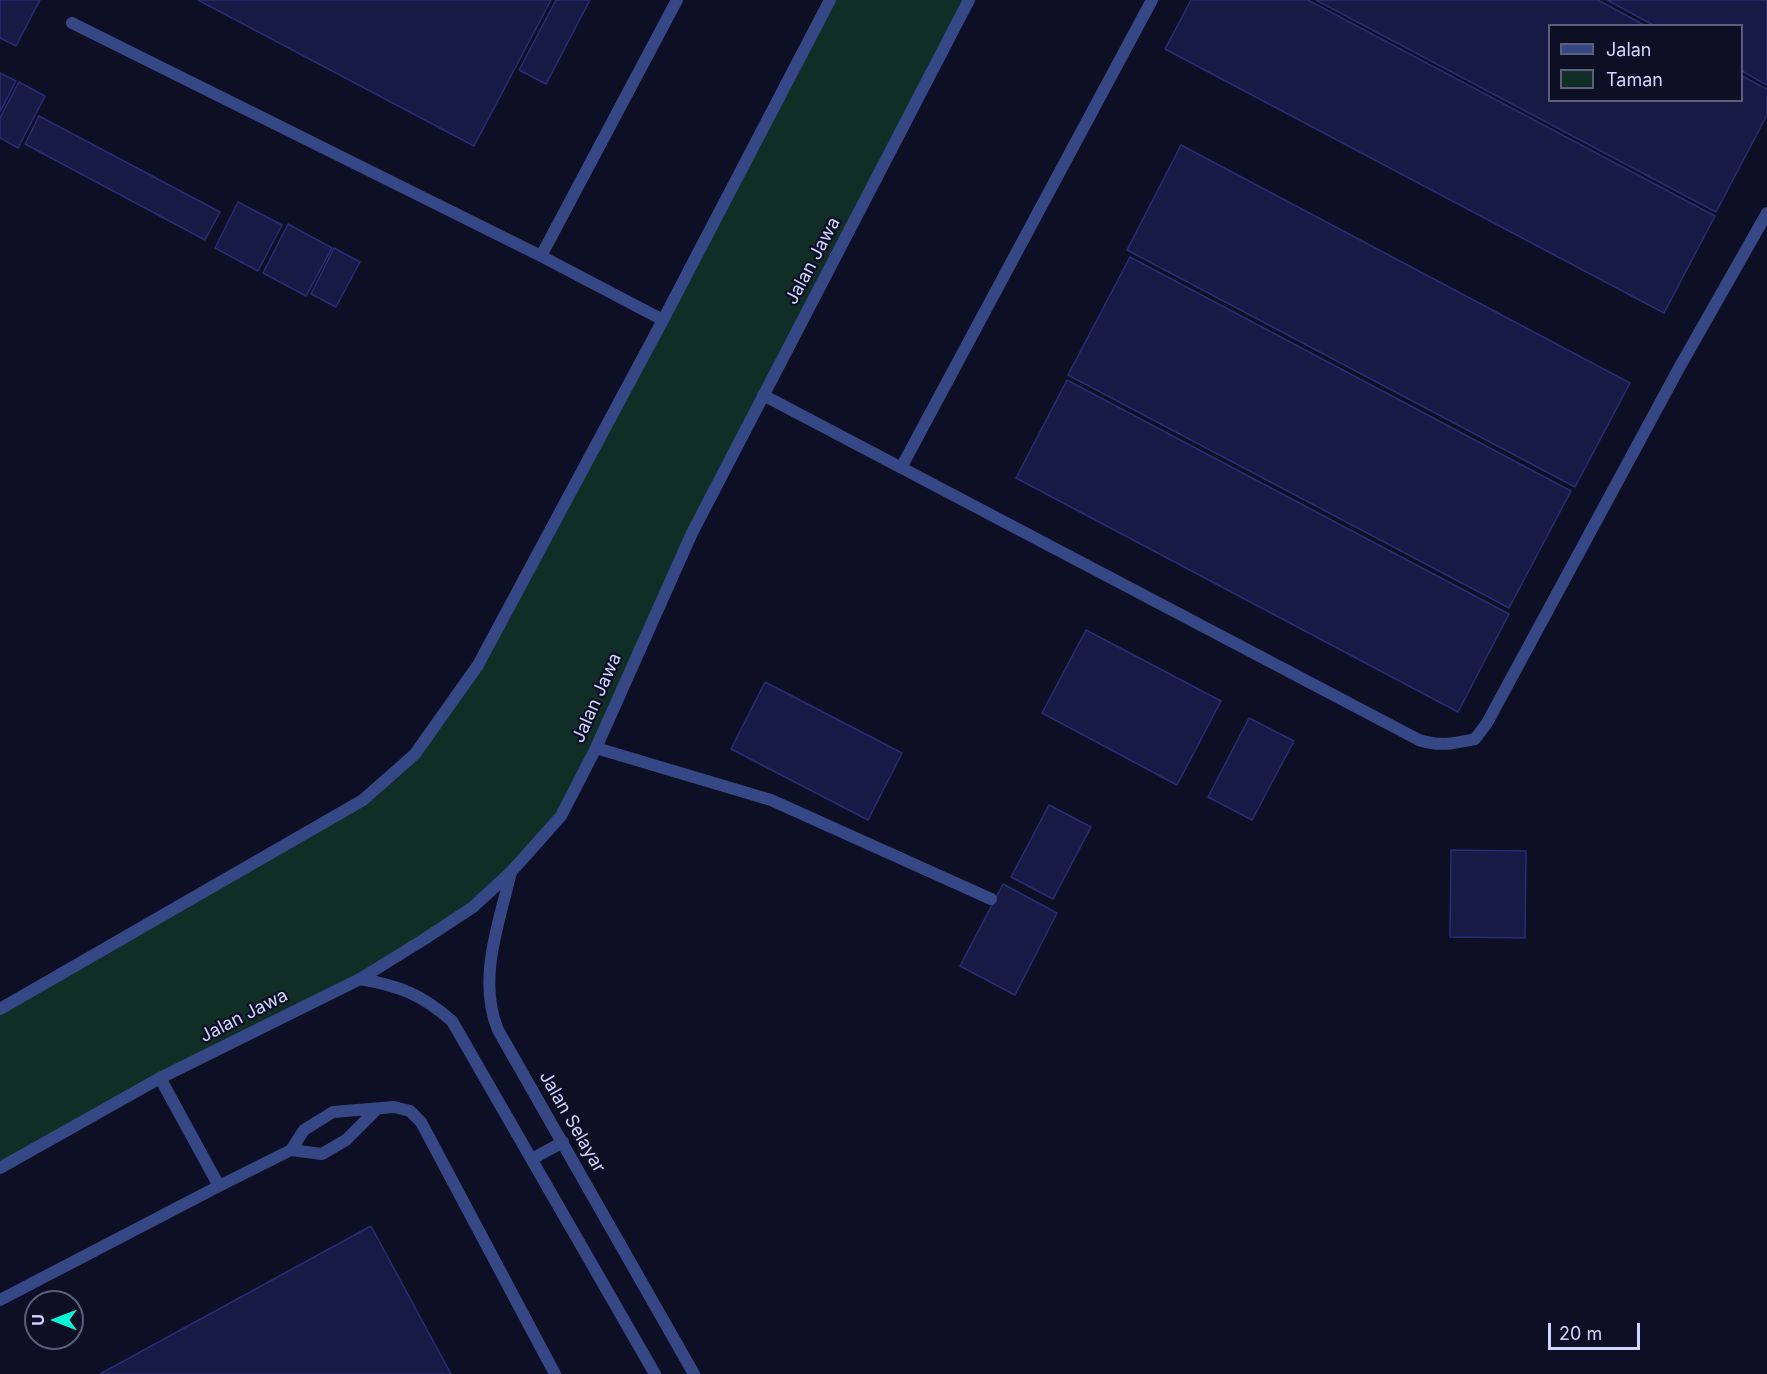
<!DOCTYPE html>
<html>
<head>
<meta charset="utf-8">
<style>
  body { margin:0 }
  #map { position:relative; width:1767px; height:1374px; overflow:hidden; background:#0d0f24; font-family:Inter,sans-serif }
  canvas { display:block }
  .legend { position:absolute; left:1548px; top:24px; width:195px; height:78px; box-sizing:border-box; background:#0d0f24; border:2px solid #5b5f7c; margin:0; padding:8px 10px; list-style:none; font-size:18px; color:#d0d6ff }
  .legend li { display:flex; align-items:center; gap:12px; height:30px }
  .legend b { width:30px; border:2px solid #5b5f7c }
  .north { position:absolute; left:24px; top:1290px; width:60px; height:60px; box-sizing:border-box; background:#0d0f24; border:2px solid #5b5f7c; border-radius:50%; rotate:270deg; font-size:16px; font-weight:700; line-height:24px; text-align:center; color:#d0d6ff }
  .north::after { content:''; display:block; margin:auto; width:21px; height:27px; background:#00fbd5; clip-path:polygon(50% 0,100% 100%,50% 72%,0 100%) }
  .scale { position:absolute; left:1548px; top:1323px; width:92px; height:27px; box-sizing:border-box; border:3px solid #d0d6ff; border-top:0; padding-left:8px; font-size:18px; line-height:21px; white-space:nowrap; color:#d0d6ff; -webkit-text-stroke:4px #0d0f24; paint-order:stroke }
</style>
</head>
<body>
<div id="map">
<canvas width="1767" height="1374"></canvas>
<ul class="legend">
<li><b style="height:8px;background:#364785"></b>Jalan</li>
<li><b style="height:16px;background:#102e26"></b>Taman</li>
</ul>
<div class="north">U</div>
<div class="scale">20 m</div>
</div>
<script>
const c = document.querySelector('canvas').getContext('2d');
c.lineJoin = 'round';
function fill(path, color) {
  c.fillStyle = color;
  c.fill(path, 'evenodd');
}
function strokePath(path, color, width, dash) {
  c.strokeStyle = color;
  c.lineWidth = width;
  c.lineCap = dash ? 'butt' : 'round';
  c.setLineDash(dash || []);
  c.stroke(path);
}
function write(font, color, halo, rows, align = 'center') {
  c.font = font + ' Inter,sans-serif';
  c.lineWidth = 4.5;
  c.setLineDash([]);
  c.textBaseline = 'middle';
  c.strokeStyle = halo;
  c.fillStyle = color;
  for (const [text, x, y, turn = 0] of rows) {
    c.save();
    c.translate(x, y);
    c.rotate((+turn || 0) * Math.PI / 180);
    c.textAlign = isNaN(turn) ? turn : align;
    if (halo) c.strokeText(text, 0, 0);
    c.fillText(text, 0, 0);
    c.restore();
  }
}
const green = new Path2D(`
  M 830,0 L 968,0 L 763,395 L 561,816 L 511,872 L 423,940 L 0,1168 L 0,1009 L 363,800 L 415,754 L 478,665 Z`);
const building = new Path2D(`
  M 0,0 L 40,0 L 16,46 L 0,38 Z
  M 198,0 L 551,0 L 474,146 Z
  M 556,0 L 590,0 L 546,84 L 519,70 Z
  M 1191,0 L 1308,0 L 1715,216 L 1664,313 L 1165,49 Z
  M 1316,0 L 1598,0 L 1646,26 L 1550,26 L 1550,100 L 1742,100 L 1742,76 L 1767,89 L 1767,115 L 1716,212 Z
  M 1607,0 L 1767,0 L 1767,85 L 1742,71 L 1742,26 L 1655,26 Z
  M 0,73 L 16,81 L 0,112 Z
  M 19,82 L 45,96 L 18,148 L 0,138 L 0,118 Z
  M 39,116 L 220,212 L 205,240 L 25,144 Z
  M 1181,145 L 1630,383 L 1575,487 L 1127,250 Z
  M 238,202 L 282,225 L 258,271 L 215,248 Z
  M 288,224 L 332,248 L 306,296 L 263,273 Z
  M 334,248 L 360,262 L 336,307 L 311,294 Z
  M 1130,257 L 1571,491 L 1509,608 L 1068,375 Z
  M 1067,380 L 1509,614 L 1458,712 L 1016,478 Z
  M 1086,630 L 1221,701 L 1177,785 L 1042,713 Z
  M 765,682 L 902,753 L 868,820 L 731,749 Z
  M 1249,718 L 1294,741 L 1252,820 L 1208,797 Z
  M 1049,805 L 1091,827 L 1053,899 L 1011,877 Z
  M 1451,850 L 1526,851 L 1525,938 L 1450,937 Z
  M 1003,884 L 1057,913 L 1015,995 L 960,966 Z
  M 371,1226 L 451,1374 L 100,1374 Z`);
const service = new Path2D(`
  M 72,23 L 541,256 L 663,320
  M 541,256 L 677,0
  M 763,395 L 1419,740 C 1439,747 1455,743 1475,739 L 1487,723 L 1679,368 L 1767,213
  M 902,466 L 1152,0
  M 596,748 L 771,800 L 991,899
  M 160,1078 L 219,1186 L 291,1150 L 304,1130 L 333,1112 L 394,1107 L 410,1111 L 421,1122 L 555,1374
  M 291,1150 L 322,1154 L 346,1140 L 377,1109
  M 0,1300 L 219,1186`);
const minor = new Path2D(`
  M 511,872 C 499,924 477,979 498,1030 L 694,1374
  M 360,979 C 400,986 421,994 452,1021 L 655,1374
  M 532,1159 L 563,1142`);
const tertiary = new Path2D(`
  M 0,1009 L 363,800 L 415,754 L 478,665 L 663,320 L 830,0
  M 0,1168 L 160,1078 L 360,979 L 423,940 L 473,907 L 511,872 L 561,816 L 596,748 L 692,533 L 969,0`);
const streetNames = [
  ["Jalan Jawa",813,261,-62],
  ["Jalan Jawa",597,698,-66],
  ["Jalan Jawa",244,1016,-27],
  ["Jalan Selayar",572,1122,60]
];
fill(green, '#102e26');
fill(building, '#181a46');
strokePath(building, '#292d73', 1.5);
strokePath(service, '#364785', 12);
strokePath(minor, '#364785', 12);
strokePath(tertiary, '#364785', 12);
write('18px', '#d0d6ff', '#0d0f24', streetNames);
</script>
</body>
</html>
